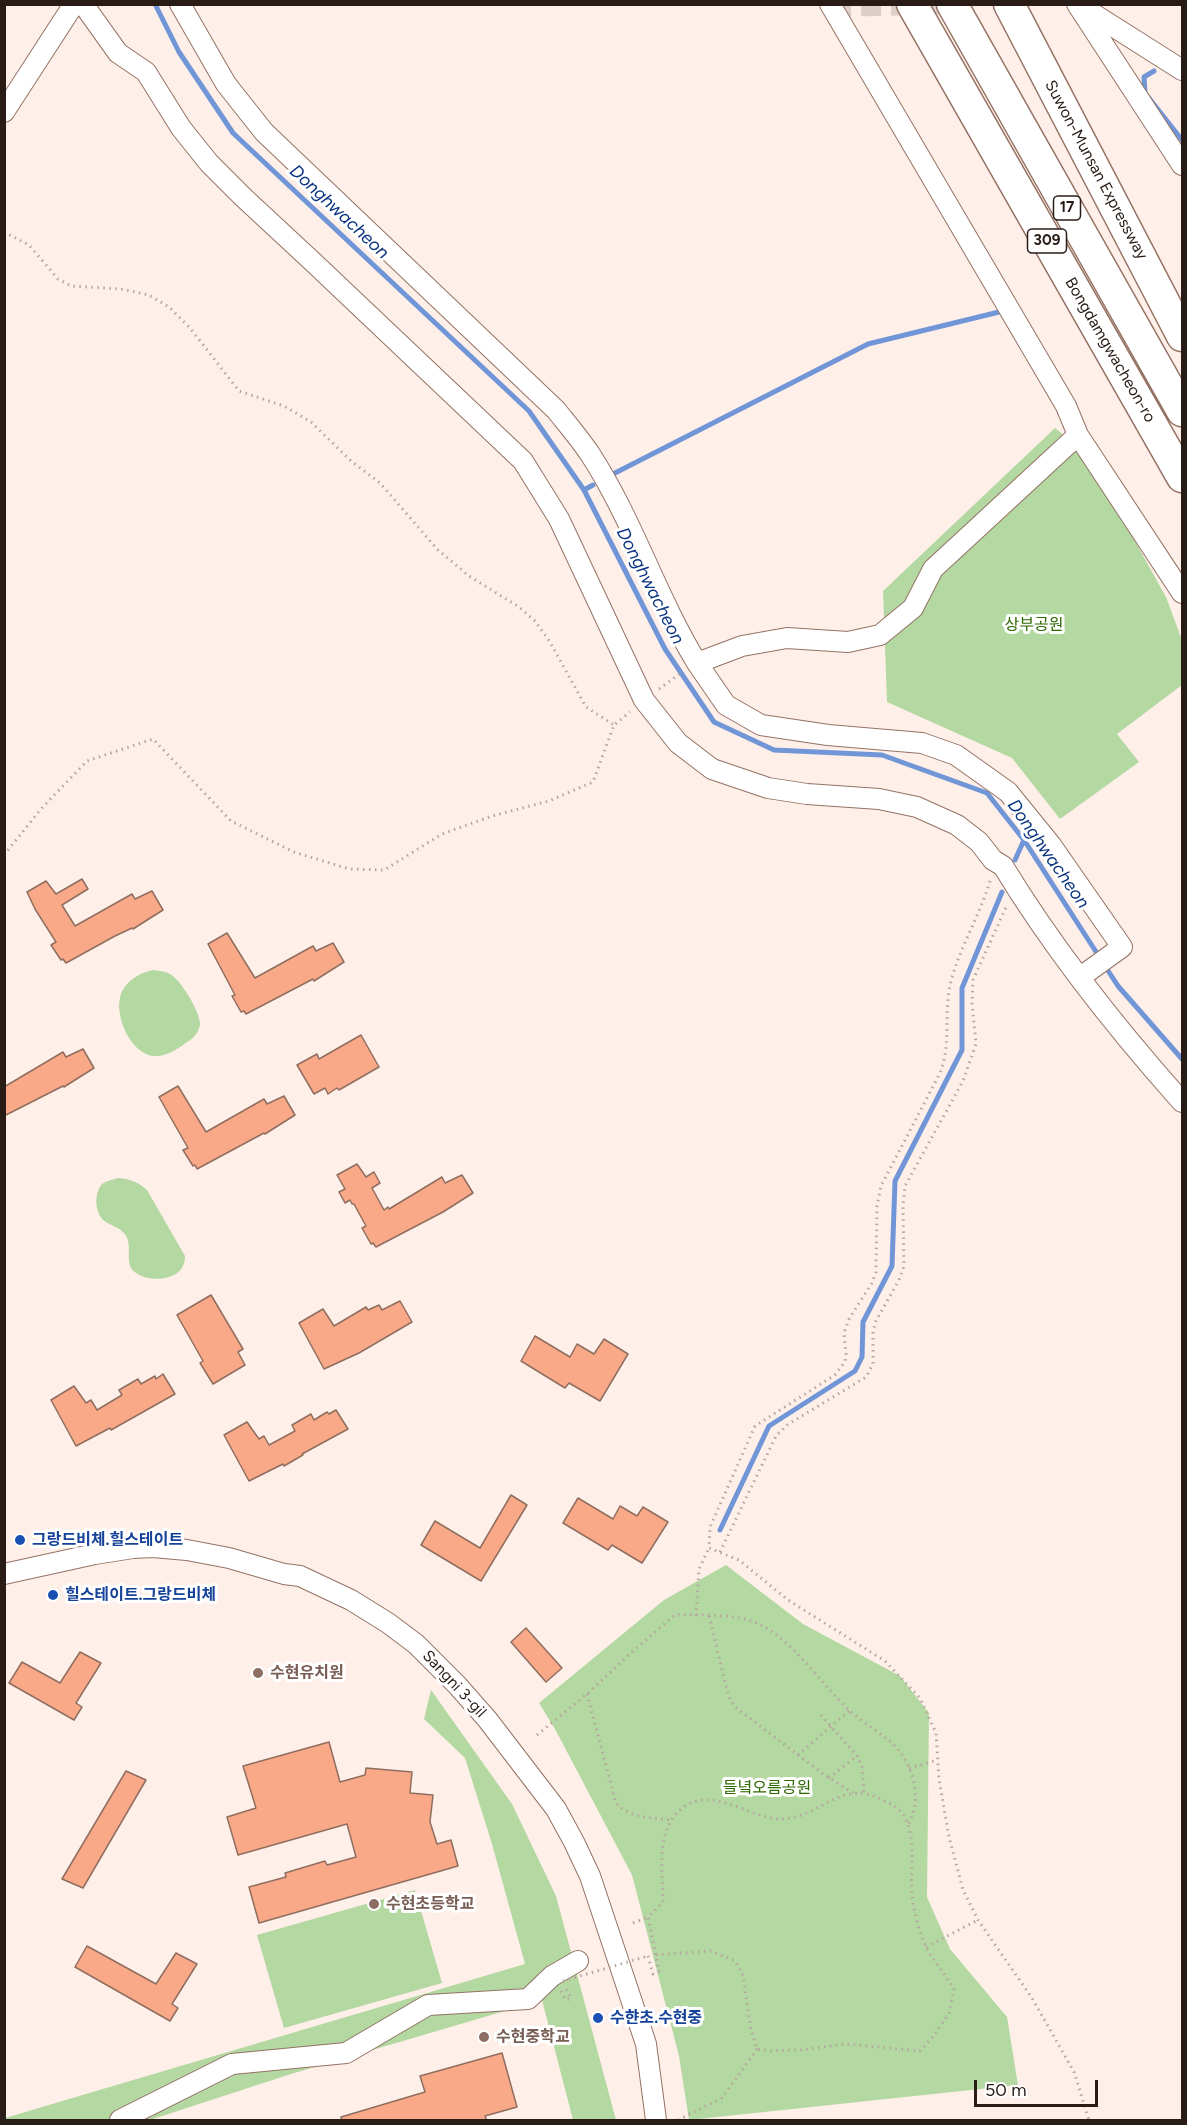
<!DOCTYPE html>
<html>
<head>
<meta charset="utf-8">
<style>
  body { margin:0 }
  #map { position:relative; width:1187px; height:2125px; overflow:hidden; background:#ffefe9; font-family:Figtree,sans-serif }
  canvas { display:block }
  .frame { position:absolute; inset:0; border:6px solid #291c16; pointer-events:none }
  .scale { position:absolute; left:974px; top:2080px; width:124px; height:27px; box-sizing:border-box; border:3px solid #291c16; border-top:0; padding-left:8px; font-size:18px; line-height:21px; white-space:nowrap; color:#291c16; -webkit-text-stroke:4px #fff; paint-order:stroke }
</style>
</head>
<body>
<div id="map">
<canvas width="1187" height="2125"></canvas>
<div class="frame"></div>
<div class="scale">50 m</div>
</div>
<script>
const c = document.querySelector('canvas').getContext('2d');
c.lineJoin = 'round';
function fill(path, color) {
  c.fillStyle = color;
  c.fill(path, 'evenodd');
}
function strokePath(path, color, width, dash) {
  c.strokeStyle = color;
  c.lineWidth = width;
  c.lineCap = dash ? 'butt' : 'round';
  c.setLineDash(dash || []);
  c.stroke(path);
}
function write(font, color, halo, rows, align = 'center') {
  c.font = font + ' Figtree,"Noto Sans KR",sans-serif';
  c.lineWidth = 6;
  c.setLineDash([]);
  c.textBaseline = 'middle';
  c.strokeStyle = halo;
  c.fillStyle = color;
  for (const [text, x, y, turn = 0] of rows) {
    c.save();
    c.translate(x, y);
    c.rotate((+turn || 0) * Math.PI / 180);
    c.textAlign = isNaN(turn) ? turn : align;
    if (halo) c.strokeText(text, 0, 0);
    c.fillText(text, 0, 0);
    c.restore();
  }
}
const green = new Path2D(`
  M 1055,428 L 1086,453 L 1166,597 L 1182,640 L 1182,685 L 1117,734 L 1139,762 L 1060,819 L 1012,758 L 887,702 L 883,591 Z
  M 153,970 C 159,971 165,971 170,974 C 181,980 200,1012 200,1024 C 199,1032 194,1038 187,1042 C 178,1049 166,1057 154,1056 C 132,1055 115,1018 120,998 C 123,983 138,973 153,970 Z
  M 118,1178 C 131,1179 138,1182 147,1190 L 185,1256 C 186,1284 141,1284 131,1268 C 126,1258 132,1246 126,1236 C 121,1227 110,1226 103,1220 C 95,1212 94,1195 101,1185 C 105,1181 112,1180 118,1178 Z
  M 726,1565 L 803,1624 L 900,1676 L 929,1713 L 927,1897 L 950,1949 L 1007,2017 L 1018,2085 L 689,2120 L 679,2056 L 632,1875 L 555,1729 L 539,1703 L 664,1600 Z
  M 431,1690 L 512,1804 L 556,1896 L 616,2120 L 573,2120 L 542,2000 L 291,2074 L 150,2120 L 5,2120 L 5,2118 L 525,1964 L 492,1844 L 465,1758 L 424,1719 Z
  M 415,1890 L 442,1983 L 284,2028 L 257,1935 Z`);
const stream = new Path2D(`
  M 155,4 L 179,52 L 233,133 L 529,411 L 584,490 L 665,649 L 714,722 L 774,750 L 882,755 L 987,793 L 1024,840 L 1100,958
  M 1154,71 L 1144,77 L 1145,93 L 1182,140
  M 615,473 L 868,344 L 999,312
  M 584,490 L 593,485
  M 1015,860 L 1024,840
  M 1105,966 L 1118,986 L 1182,1059
  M 720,1530 L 769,1426 L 855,1371 L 862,1357 L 863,1322 L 892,1266 L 895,1181 L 962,1050 L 962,988 L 1002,892`);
const building = new Path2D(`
  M 82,879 L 88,889 L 62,905 L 75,926 L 132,894 L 135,899 L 152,891 L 163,910 L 133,929 L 132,928 L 115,936 L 66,963 L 63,959 L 61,960 L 51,945 L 56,942 L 35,909 L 27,892 L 46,881 L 56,894 Z
  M 227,933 L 255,978 L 313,946 L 316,951 L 333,943 L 344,962 L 314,981 L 313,979 L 246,1014 L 244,1011 L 241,1012 L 232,996 L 235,995 L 208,944 Z
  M 361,1035 L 379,1067 L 339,1090 L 337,1088 L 328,1094 L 325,1088 L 314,1094 L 297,1065 L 317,1054 L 319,1059 Z
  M 83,1049 L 94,1068 L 64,1087 L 63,1086 L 4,1116 L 4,1087 L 63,1052 L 66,1057 Z
  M 178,1086 L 206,1132 L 264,1099 L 267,1104 L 284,1096 L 295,1115 L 265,1134 L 264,1133 L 197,1169 L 195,1165 L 193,1166 L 183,1150 L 188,1148 L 159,1097 Z
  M 357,1164 L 366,1177 L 374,1172 L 380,1183 L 372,1188 L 384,1210 L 388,1207 L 389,1209 L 442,1177 L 445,1183 L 462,1175 L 473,1193 L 443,1212 L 376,1247 L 373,1243 L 371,1244 L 362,1228 L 366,1226 L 354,1204 L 352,1204 L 350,1200 L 345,1203 L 339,1192 L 345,1189 L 337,1175 Z
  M 211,1295 L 243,1349 L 238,1352 L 245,1365 L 213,1384 L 200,1363 L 203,1361 L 177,1315 Z
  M 400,1301 L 412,1322 L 359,1353 L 324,1369 L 299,1323 L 323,1309 L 334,1326 L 366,1307 L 368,1310 L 379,1305 L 382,1310 Z
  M 535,1336 L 570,1357 L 577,1344 L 594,1354 L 604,1339 L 628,1354 L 600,1401 L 569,1383 L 565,1388 L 521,1361 Z
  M 163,1374 L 175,1394 L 111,1430 L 110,1428 L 76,1446 L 51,1400 L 74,1386 L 86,1403 L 91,1400 L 97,1410 L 122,1395 L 119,1390 L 138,1379 L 141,1384 L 155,1376 L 156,1379 Z
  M 336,1410 L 348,1429 L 302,1454 L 303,1455 L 284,1466 L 283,1464 L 249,1481 L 224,1435 L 247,1422 L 259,1439 L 264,1436 L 269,1445 L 295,1431 L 292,1425 L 311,1414 L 314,1420 L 327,1412 L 329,1414 Z
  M 511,1495 L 527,1505 L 481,1581 L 421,1545 L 435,1521 L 480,1548 Z
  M 578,1498 L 613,1519 L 620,1506 L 637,1516 L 643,1507 L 668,1522 L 642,1563 L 612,1545 L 608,1550 L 563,1523 Z
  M 526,1628 L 562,1668 L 546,1682 L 511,1642 Z
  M 80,1652 L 101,1663 L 76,1703 L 82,1707 L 74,1720 L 9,1683 L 22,1662 L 60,1683 Z
  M 329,1742 L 340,1782 L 365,1775 L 366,1768 L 412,1772 L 410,1793 L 433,1795 L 430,1822 L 437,1844 L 451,1840 L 458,1866 L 259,1923 L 249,1887 L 286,1877 L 285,1873 L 325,1861 L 327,1865 L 356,1857 L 347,1824 L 238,1855 L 227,1817 L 256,1808 L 243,1766 Z
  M 126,1771 L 146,1780 L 83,1888 L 62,1879 Z
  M 87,1946 L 156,1984 L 176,1953 L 197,1964 L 172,2004 L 178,2008 L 170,2021 L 75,1967 Z
  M 502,2053 L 517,2107 L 485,2116 L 487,2121 L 342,2121 L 341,2117 L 425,2092 L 420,2076 Z`);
const minorTunnel = new Path2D(`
  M 831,7 L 973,4`);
const path = new Path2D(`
  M 4,232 L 29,245 L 58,279 L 71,286 L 121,289 L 149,295 L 169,307 L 190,328 L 239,391 L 284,406 L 311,422 L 351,461 L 380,483 L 437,549 L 469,576 L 519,607 L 535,621 L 550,642 L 586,707 L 614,725
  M 659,689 L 682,672
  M 4,855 L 41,809 L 87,761 L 153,739 L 231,821 L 294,852 L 349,869 L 384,870 L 442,834 L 492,816 L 549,801 L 593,782 L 614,725 L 630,712
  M 990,881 C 980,915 960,947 951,981 C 943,1012 952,1043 940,1073 L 881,1186 L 877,1206 L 876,1272 L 872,1283 L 849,1319 L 844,1333 L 846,1354 L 845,1362 L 835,1375 L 755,1426 L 710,1527 L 709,1548 L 739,1560 L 788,1600 L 885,1661 L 920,1698 L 936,1733 L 939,1779 L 949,1837 L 963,1890 L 978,1920 L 1032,1998 L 1074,2072 L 1089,2120
  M 720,1552 L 776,1436 L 787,1425 L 866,1377 L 873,1364 L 873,1332 L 876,1321 L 899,1280 L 904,1266 L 903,1205 L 905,1186 L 963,1081 L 976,1044 L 972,1003 L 973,980 L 1007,905
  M 696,1616 L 699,1569 L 709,1548
  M 709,1616 L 726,1686 L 729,1697 L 735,1707 L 822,1773 L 853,1793
  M 587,1694 L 616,1803 C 628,1818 654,1818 672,1820
  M 821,1715 L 857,1756 L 862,1766 L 864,1794
  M 537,1735 L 587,1694 L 632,1652 L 675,1615 C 691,1614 734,1615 749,1620 C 792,1635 818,1682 850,1711 C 864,1724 890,1738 900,1752 C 916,1772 921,1803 908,1825
  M 798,1755 L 849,1711
  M 909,1768 L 938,1760
  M 829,1778 L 857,1756
  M 633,1923 L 648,1917
  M 926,1947 L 978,1920
  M 648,1956 L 653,1974 L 659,1971 L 648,1917 L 663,1902 C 663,1873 655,1834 679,1811 C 710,1782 748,1819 782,1819 C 819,1818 840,1779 881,1799 C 886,1802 892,1804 897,1808 C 920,1828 909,1868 912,1895 C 913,1909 920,1935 926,1947 C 934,1962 946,1975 954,1989 L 949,2013 L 932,2038 L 920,2051 L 846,2044 L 800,2050 L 770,2051 L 757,2049 L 751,2030 L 743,1975 L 735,1961 L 711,1951 L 654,1955
  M 561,1991 L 566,2000 L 571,1998 L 566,1988
  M 678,2120 L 722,2098 L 757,2049`);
const minor = new Path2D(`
  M 83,4 L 118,53 L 146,72 L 181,128 L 209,163 L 243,197 L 313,262 L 523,461 L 559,519 L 644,700 L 678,743 L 712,769 L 768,788 L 807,794 L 879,799 L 917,807 L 957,825 L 979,842 L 993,860 L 1003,866 C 1054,950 1117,1029 1182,1102
  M 180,4 L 226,84 L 264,132 L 556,410 C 568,425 580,439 590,454 C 633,520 656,596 697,663 L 742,646 L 787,638 L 848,642 L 880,635 L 913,608 L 933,569 L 1078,435
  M 830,4 L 1066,406 L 1078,435 L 1182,593
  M 1077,4 L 1182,165
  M 1081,6 L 1182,70
  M 4,112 L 74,4
  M 697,663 L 726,705 L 761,725 L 828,735 L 922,743 L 956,755 L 1008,792 L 1051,845 L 1122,947 L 1086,973 L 1081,979
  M 4,1574 L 95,1554 L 133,1548 L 153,1547 L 187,1550 L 229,1558 L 284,1574 L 300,1576 L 351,1600 L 388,1623 L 416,1644 L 457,1685 L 487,1719 L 556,1809 L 574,1842 L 590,1876 L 646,2044 L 656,2120
  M 120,2120 L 232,2064 L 346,2053 L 428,2005 L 528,1999 L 552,1976 L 578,1961`);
const highway = new Path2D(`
  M 912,4 L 1182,477
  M 952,4 L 1182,411
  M 1009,4 L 1182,336`);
const pathBridge = new Path2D(`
  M 563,1981 L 648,1956`);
const markers = [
  [20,1540,6,"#1a4fb4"],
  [53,1595,6,"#1a4fb4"],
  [258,1673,6,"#8d6e63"],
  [374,1904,6,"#8d6e63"],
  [598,2018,6,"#1a4fb4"],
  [484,2037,6,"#8d6e63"]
];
const shields = [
  [1067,208,27],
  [1047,241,39]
];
const shieldNames = [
  ["17",1067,208],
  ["309",1047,241]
];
const streetNames = [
  ["Suwon-Munsan Expressway",1096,170,62],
  ["Bongdamgwacheon-ro",1110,350,60],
  ["Sangni 3-gil",454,1684,47]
];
const parkNames = [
  ["상부공원",1034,625],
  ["들녘오름공원",767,1788]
];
const transitNames = [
  ["그랑드비체.힐스테이트",32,1540],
  ["힐스테이트.그랑드비체",65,1595],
  ["수햔초.수현중",610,2018]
];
const educationNames = [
  ["수현유치원",270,1673],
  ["수현초등학교",386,1904],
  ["수현중학교",496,2037]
];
const waterNames = [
  ["Donghwacheon",339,212,43],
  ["Donghwacheon",650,586,63],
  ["Donghwacheon",1048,854,55]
];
fill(green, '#b3d8a1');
strokePath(stream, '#7196d7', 5);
fill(building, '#f9a987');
strokePath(building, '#8f6e5f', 1.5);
strokePath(minorTunnel, '#dfcfc9', 20, [20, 10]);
strokePath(minor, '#947264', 22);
strokePath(highway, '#947264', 33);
strokePath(path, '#b5a6a0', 3, [1.5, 4.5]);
strokePath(minor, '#fff', 20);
strokePath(highway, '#fff', 30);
strokePath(pathBridge, '#b5a6a0', 3, [1.5, 4.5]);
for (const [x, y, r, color] of markers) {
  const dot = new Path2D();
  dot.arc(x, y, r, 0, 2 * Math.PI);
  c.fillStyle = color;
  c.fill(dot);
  strokePath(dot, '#fff', 2);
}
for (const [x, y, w] of shields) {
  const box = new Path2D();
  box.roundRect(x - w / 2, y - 12, w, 24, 4.5);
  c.fillStyle = '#fff';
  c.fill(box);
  strokePath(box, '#291c16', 1.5);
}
write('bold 15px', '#291c16', null, shieldNames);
write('16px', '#291c16', '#fff', streetNames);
write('16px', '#2f6700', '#fff', parkNames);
write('bold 16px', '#164399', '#fff', transitNames, 'left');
write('bold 16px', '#785e54', '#fff', educationNames, 'left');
write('italic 18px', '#0c3581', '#fff', waterNames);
</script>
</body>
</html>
